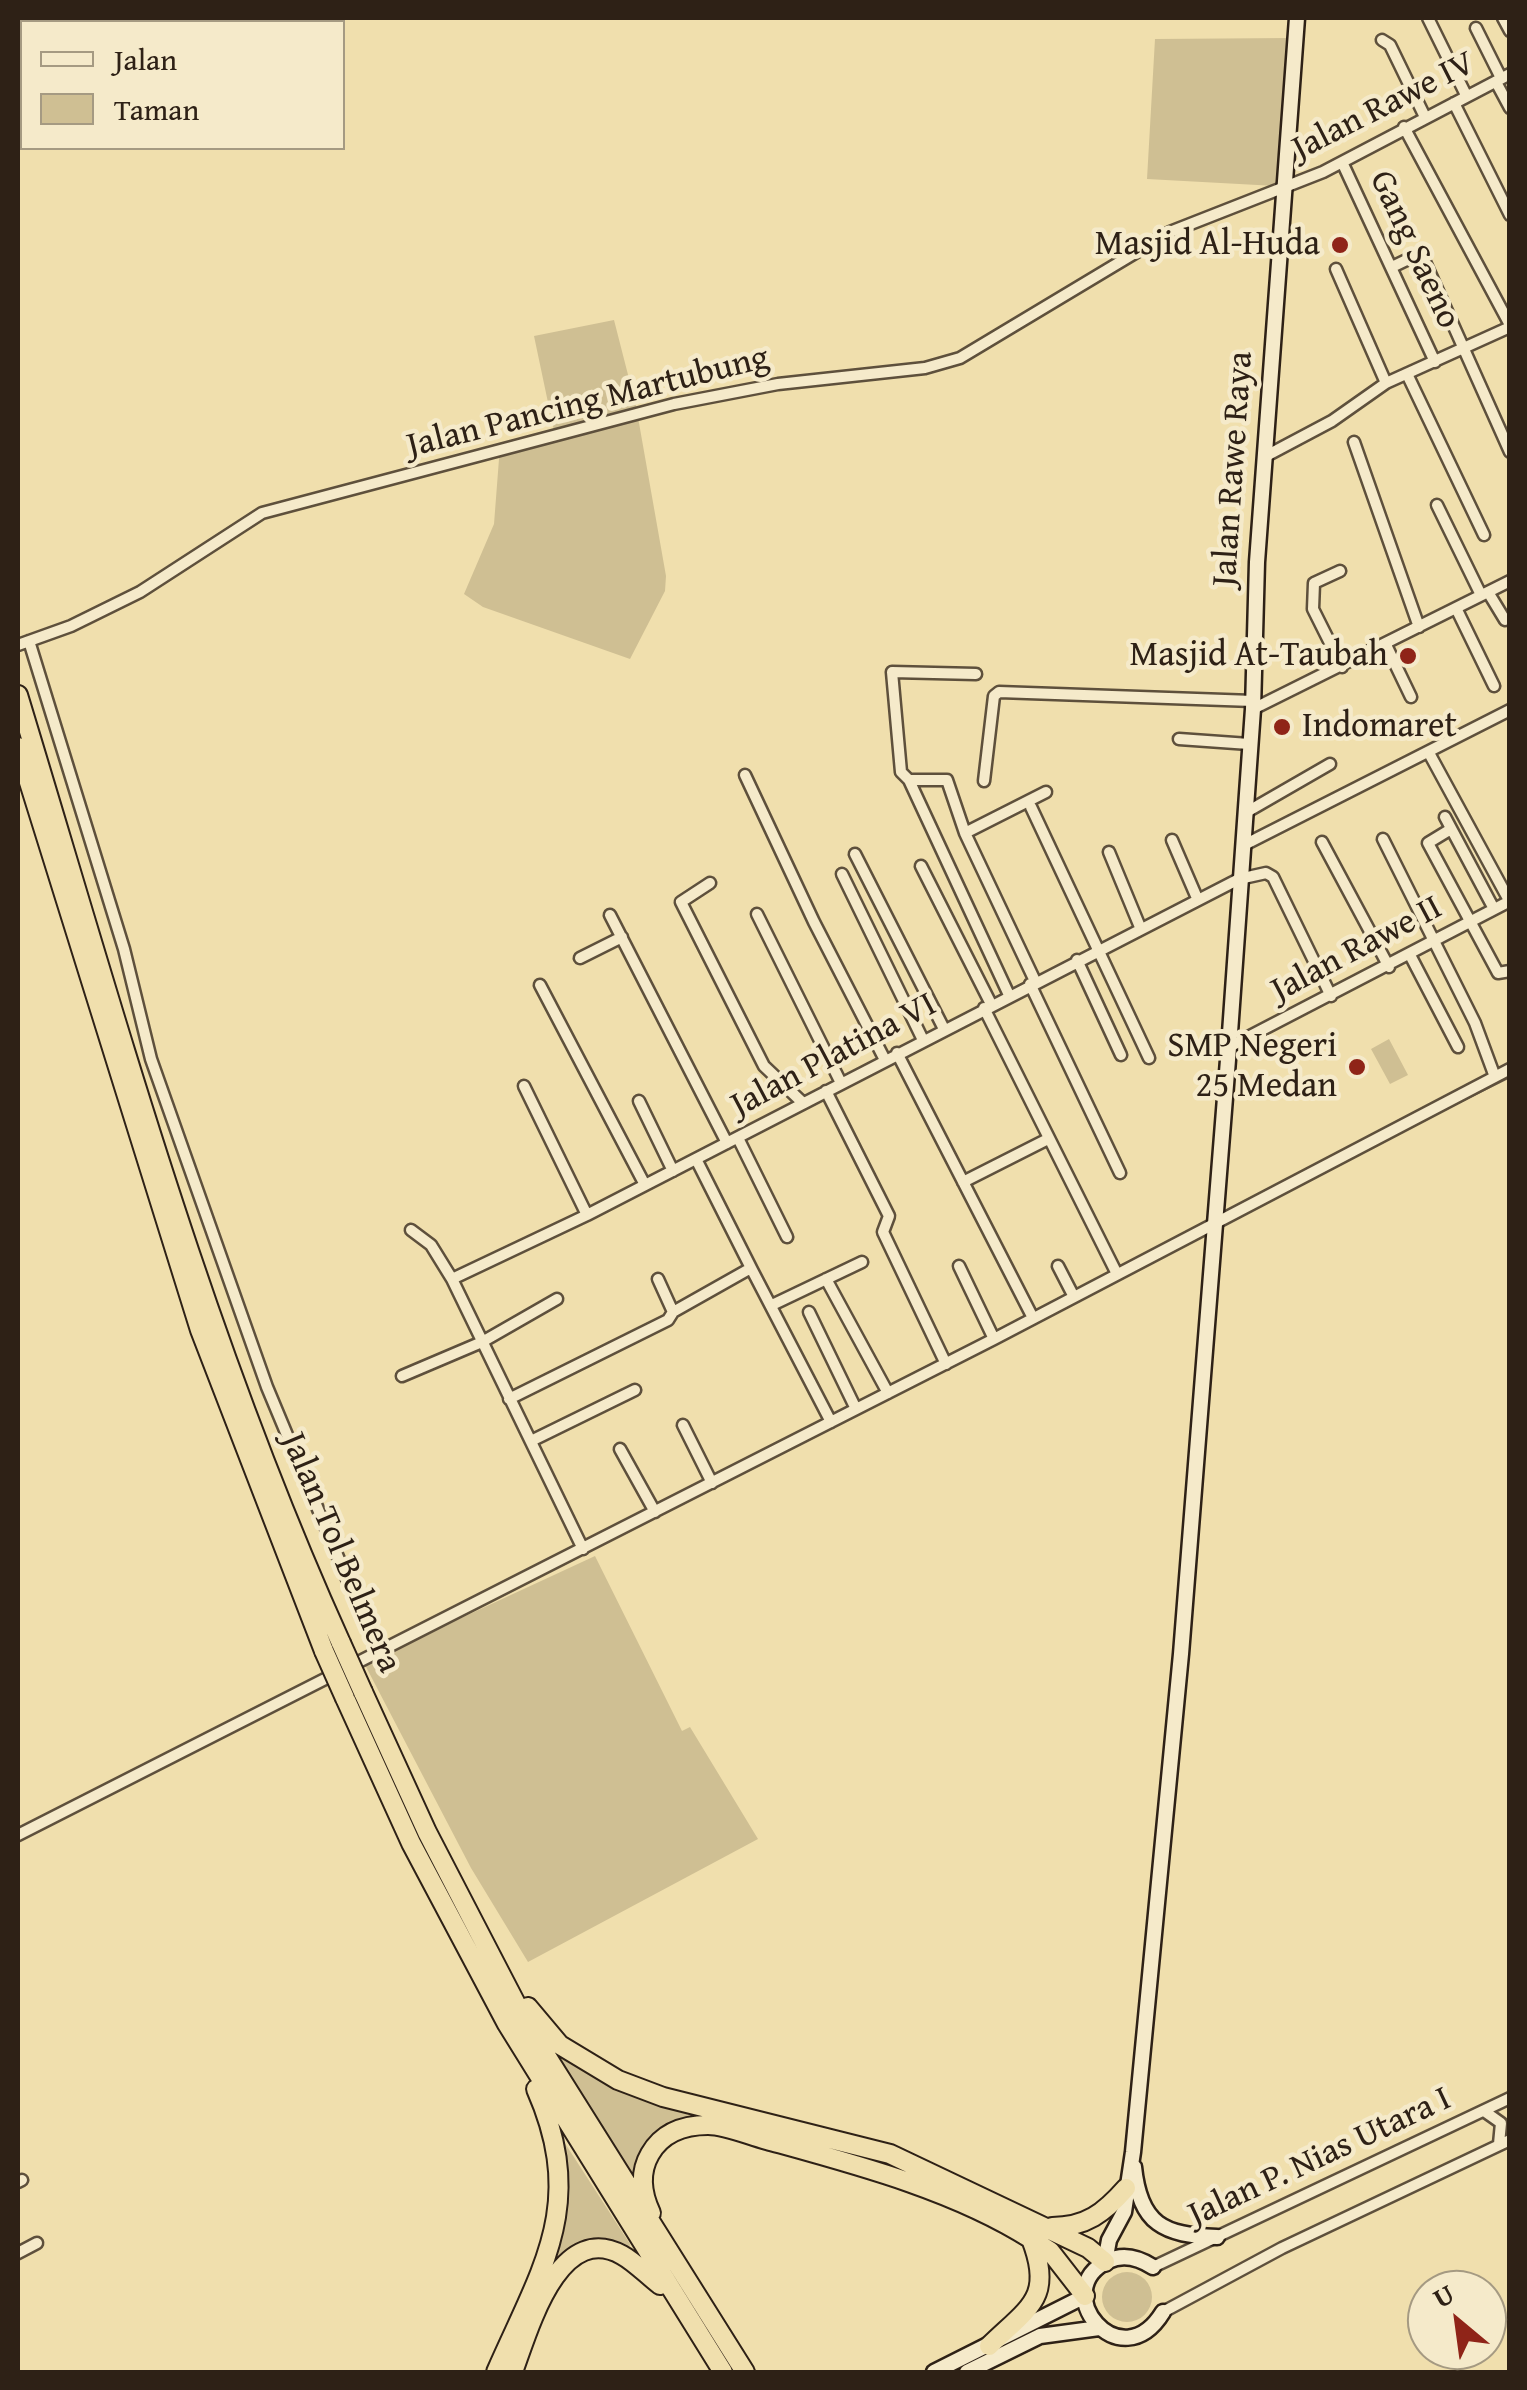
<!DOCTYPE html>
<html>
<head>
<meta charset="utf-8">
<style>
  body { margin:0 }
  #map { position:relative; width:1527px; height:2390px; overflow:hidden; background:#f0dfad; font-family:"Gentium Book Plus",serif }
  canvas { display:block }
  .frame { position:absolute; inset:0; border:20px solid #2e2116; pointer-events:none }
  .legend { position:absolute; left:20px; top:20px; width:325px; height:130px; box-sizing:border-box; background:#f5eaca; border:2px solid #a59a82; margin:0; padding:12px 18px; list-style:none; font-size:30px; color:#2e2116 }
  .legend li { display:flex; align-items:center; gap:20px; height:50px }
  .legend b { width:50px; border:2px solid #a59a82 }
  .north { position:absolute; left:1407px; top:2270px; width:100px; height:100px; box-sizing:border-box; background:#f5eaca; border:2px solid #a59a82; border-radius:50%; rotate:331deg; font-size:28px; font-weight:700; line-height:40px; text-align:center; color:#2e2116 }
  .north::after { content:''; display:block; margin:auto; width:35px; height:45px; background:#8f2418; clip-path:polygon(50% 0,100% 100%,50% 72%,0 100%) }
</style>
</head>
<body>
<div id="map">
<canvas width="1527" height="2390"></canvas>
<div class="frame"></div>
<ul class="legend">
<li><b style="height:12px;background:#f5eaca"></b>Jalan</li>
<li><b style="height:28px;background:#cfbf93"></b>Taman</li>
</ul>
<div class="north">U</div>
</div>
<script>
const c = document.querySelector('canvas').getContext('2d');
c.lineJoin = 'round';
function fill(path, color) {
  c.fillStyle = color;
  c.fill(path, 'evenodd');
}
function strokePath(path, color, width, dash) {
  c.strokeStyle = color;
  c.lineWidth = width;
  c.lineCap = dash ? 'butt' : 'round';
  c.setLineDash(dash || []);
  c.stroke(path);
}
function write(font, color, halo, rows, align = 'center') {
  c.font = font + ' "Gentium Book Plus",serif';
  c.lineWidth = 9;
  c.setLineDash([]);
  c.textBaseline = 'middle';
  c.strokeStyle = halo;
  c.fillStyle = color;
  for (const [text, x, y, turn = 0] of rows) {
    c.save();
    c.translate(x, y);
    c.rotate((+turn || 0) * Math.PI / 180);
    c.textAlign = isNaN(turn) ? turn : align;
    if (halo) c.strokeText(text, 0, 0);
    c.fillText(text, 0, 0);
    c.restore();
  }
}
const green = new Path2D(`
  M 1289,38 L 1276,186 L 1147,179 L 1155,39 Z
  M 614,320 L 636,406 L 666,576 L 665,591 L 630,659 L 483,607 L 464,594 L 494,524 L 500,446 L 554,431 L 534,336 Z
  M 1389,1039 L 1408,1075 L 1390,1084 L 1371,1049 Z
  M 595,1556 L 682,1731 L 690,1727 L 758,1839 L 528,1962 L 471,1868 L 364,1663 Z
  M 547,2041 L 626,2088 L 713,2120 C 658,2130 639,2131 635,2193 Z
  M 559,2134 L 630,2244 L 629,2250 L 573,2249 L 547,2268 Z
  M1102 2297a25 25 0 1 1 50 0a25 25 0 1 1-50 0Z`);
const stream = new Path2D(`
  M 1399,1132 L 1510,1077`);
const street = new Path2D(`
  M 1428,18 L 1466,95
  M 1503,18 L 1510,31
  M 1476,28 L 1501,78
  M 1382,40 L 1390,45 L 1425,117
  M 1496,82 L 1510,108
  M 1454,103 L 1510,215
  M 1404,127 L 1510,325
  M 1342,162 L 1435,362
  M 1392,267 L 1421,253 L 1510,452
  M 1336,269 L 1386,383
  M 1407,374 L 1484,535
  M 1354,442 L 1419,627
  M 1266,456 L 1332,421 L 1386,383 L 1510,327
  M 1437,505 L 1481,595
  M 1340,571 L 1314,583 L 1313,609 L 1342,667
  M 1488,592 L 1505,620
  M 1456,608 L 1494,686
  M 29,641 L 124,949 L 151,1059 L 267,1387 L 378,1653
  M 18,645 L 71,626 L 140,592 L 262,513 L 674,404 L 778,384 L 925,368 L 960,358 L 1170,232 L 1323,172 L 1510,74
  M 1386,645 L 1411,697
  M 976,674 L 892,672 L 901,772 L 909,780 L 947,780 L 965,833 L 1035,981
  M 1253,709 L 1510,581
  M 1179,739 L 1249,744
  M 1429,753 L 1510,902
  M 745,775 L 814,922 L 885,1060
  M 909,780 L 1009,995
  M 984,781 L 994,696 L 999,692 L 1253,701
  M 1031,807 L 1149,1058
  M 1245,813 L 1330,764
  M 1445,817 L 1494,909
  M 1451,829 L 1428,843 L 1498,973 L 1510,971
  M 965,833 L 1046,792
  M 1383,839 L 1475,1023 L 1495,1077
  M 1172,840 L 1197,898
  M 1322,842 L 1389,967
  M 1242,846 L 1510,710
  M 1109,852 L 1140,927
  M 855,854 L 944,1029
  M 921,866 L 991,1004
  M 842,874 L 923,1040
  M 710,883 L 681,902 L 764,1066 L 803,1103
  M 757,914 L 841,1083
  M 610,915 L 727,1143
  M 1410,955 L 1458,1047
  M 580,958 L 622,937
  M 1077,960 L 1121,1055
  M 1030,984 L 1120,1173
  M 540,985 L 645,1185
  M 984,1008 L 1117,1274
  M 1229,1047 L 1510,901
  M 897,1053 L 1033,1318
  M 524,1086 L 587,1215
  M 826,1091 L 889,1216 L 883,1232 L 946,1364
  M 639,1101 L 673,1171
  M 738,1138 L 787,1237
  M 963,1182 L 1048,1139
  M 411,1230 L 431,1245 L 452,1279 L 583,1549
  M 959,1266 L 994,1339
  M 1058,1266 L 1074,1297
  M 751,1268 L 831,1422
  M 452,1279 L 587,1215 L 1239,879 L 1266,873 L 1273,877 L 1331,996
  M 826,1279 L 888,1393
  M 772,1305 L 862,1262
  M 673,1312 L 751,1268 L 696,1159
  M 809,1312 L 856,1409
  M 402,1376 L 482,1342 L 557,1299
  M 509,1399 L 668,1320 L 673,1312 L 658,1279
  M 683,1425 L 712,1483
  M 531,1441 L 635,1390
  M 620,1449 L 655,1512
  M 18,1835 L 994,1339 L 1510,1069
  M 1484,2111 L 1501,2123 L 1499,2144
  M 18,2182 L 22,2180
  M 18,2253 L 37,2243
  M 1153,2267 L 1510,2098
  M 1163,2312 L 1282,2248 L 1510,2140`);
const secondary = new Path2D(`
  M 1134,2167 C 1140,2225 1164,2235 1217,2237
  M 1105,2262 L 1109,2240 L 1124,2212 L 1133,2152 L 1181,1654 L 1229,1047 L 1253,709 L 1257,562 L 1297,18
  M 1153,2267 C 1139,2258 1124,2253 1108,2261 C 1047,2290 1120,2382 1163,2312
  M 934,2372 L 1085,2296
  M 967,2372 L 1040,2336 L 1099,2328`);
const highway = new Path2D(`
  M 18,695 C 115,1014 203,1339 341,1643
  M 18,747 L 200,1330 L 324,1651
  M 363,1692 L 427,1832 L 527,2025 L 745,2372
  M 345,1698 L 411,1843 L 507,2024 L 723,2372
  M 528,2007 L 560,2045 L 618,2080 L 663,2097 L 890,2154 L 1088,2248 L 1105,2262
  M 651,2213 C 642,2194 639,2173 650,2154 C 662,2133 683,2125 708,2125 C 726,2125 748,2135 767,2140 C 854,2164 954,2190 1031,2239 C 1054,2298 1029,2307 989,2346
  M 1052,2227 C 1086,2227 1104,2213 1126,2188
  M 1031,2239 L 1050,2251 L 1085,2296
  M 496,2372 C 542,2267 587,2205 536,2089
  M 513,2372 C 528,2332 558,2220 622,2255 C 635,2262 648,2276 660,2285`);
const highwayBridge = new Path2D(`
  M 341,1643 L 363,1692
  M 324,1651 L 345,1698`);
const markers = [
  [1340,245,10,"#8f2418"],
  [1408,656,10,"#8f2418"],
  [1282,727,10,"#8f2418"],
  [1357,1067,10,"#8f2418"]
];
const streetNames = [
  ["Jalan Rawe IV",1384,107,-27],
  ["Gang Saeno",1414,250,65],
  ["Jalan Pancing Martubung",588,403,-14],
  ["Jalan Rawe Raya",1234,469,-86],
  ["Jalan Rawe II",1357,950,-28],
  ["Jalan Platina VI",834,1056,-28],
  ["Jalan Tol Belmera",340,1553,67],
  ["Jalan P. Nias Utara I",1320,2158,-25]
];
const poiNames = [
  ["Masjid Al-Huda",1320,245],
  ["Masjid At-Taubah",1388,656],
  ["Indomaret",1302,727,"left"],
  ["SMP Negeri",1337,1047],
  ["25 Medan",1337,1087]
];
fill(green, '#cfbf93');
strokePath(stream, '#7b6c52', 2.5);
strokePath(street, '#5e503c', 15);
strokePath(secondary, '#2e2116', 19);
strokePath(highway, '#2e2116', 22);
strokePath(street, '#f5eaca', 10);
strokePath(secondary, '#f5eaca', 14);
strokePath(highway, '#f0dfad', 18);
strokePath(highwayBridge, '#2e2116', 22, []);
strokePath(highwayBridge, '#f0dfad', 18);
for (const [x, y, r, color] of markers) {
  const dot = new Path2D();
  dot.arc(x, y, r, 0, 2 * Math.PI);
  c.fillStyle = color;
  c.fill(dot);
  strokePath(dot, '#f5eaca', 4);
}
write('35px', '#2e2116', '#f5eaca', streetNames);
write('35px', '#2e2116', '#f5eaca', poiNames, 'right');
</script>
</body>
</html>
